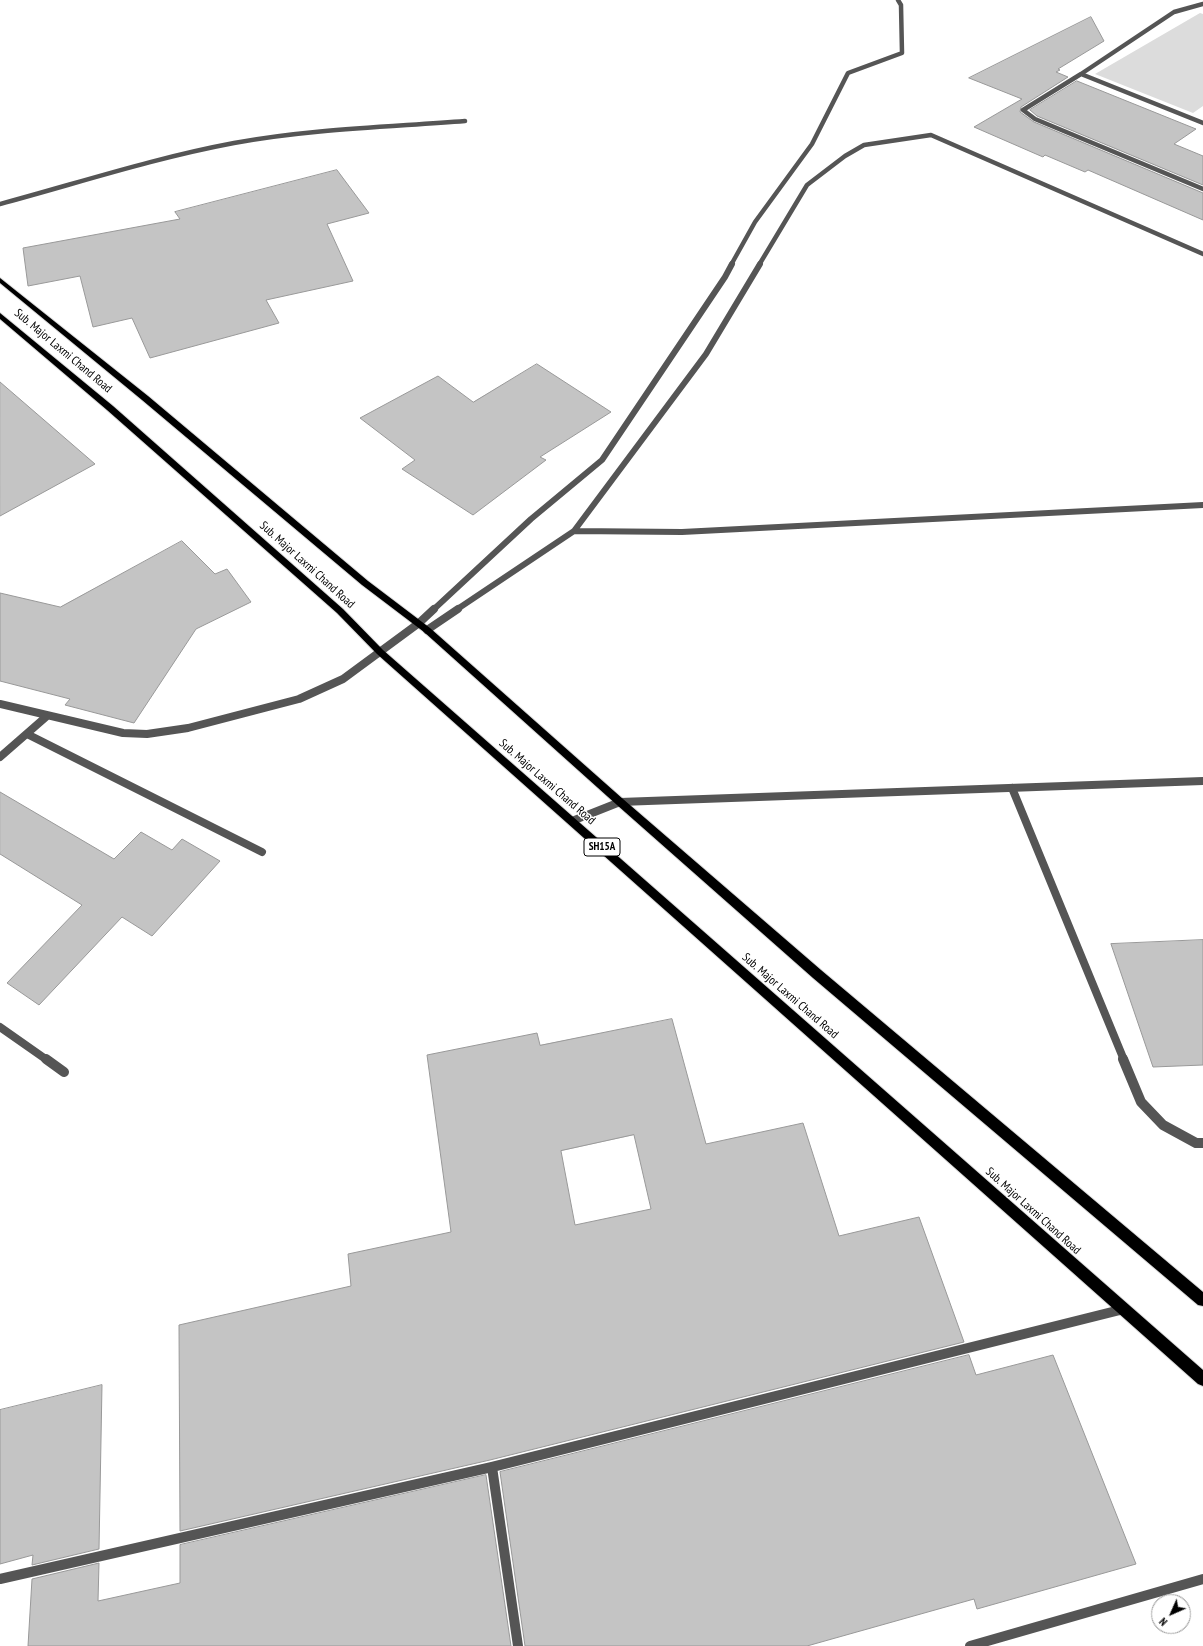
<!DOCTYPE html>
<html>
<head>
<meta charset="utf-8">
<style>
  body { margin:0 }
  #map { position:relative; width:1203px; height:1646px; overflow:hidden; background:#fff; font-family:"PT Sans Narrow",sans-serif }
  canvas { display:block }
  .north { position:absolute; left:1151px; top:1594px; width:40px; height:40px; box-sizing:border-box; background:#fff; border:1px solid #999; border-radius:50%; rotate:225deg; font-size:11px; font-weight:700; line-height:16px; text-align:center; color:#000 }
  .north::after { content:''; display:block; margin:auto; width:14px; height:18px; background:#000; clip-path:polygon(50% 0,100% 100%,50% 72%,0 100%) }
</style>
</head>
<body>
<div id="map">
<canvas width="1203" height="1646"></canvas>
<div class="north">N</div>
</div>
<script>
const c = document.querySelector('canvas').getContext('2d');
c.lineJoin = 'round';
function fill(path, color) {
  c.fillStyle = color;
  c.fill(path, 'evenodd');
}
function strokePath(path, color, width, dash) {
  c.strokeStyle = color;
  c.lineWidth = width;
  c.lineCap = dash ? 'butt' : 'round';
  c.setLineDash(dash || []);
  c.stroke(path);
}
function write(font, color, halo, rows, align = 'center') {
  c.font = font + ' "PT Sans Narrow",sans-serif';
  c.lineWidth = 3;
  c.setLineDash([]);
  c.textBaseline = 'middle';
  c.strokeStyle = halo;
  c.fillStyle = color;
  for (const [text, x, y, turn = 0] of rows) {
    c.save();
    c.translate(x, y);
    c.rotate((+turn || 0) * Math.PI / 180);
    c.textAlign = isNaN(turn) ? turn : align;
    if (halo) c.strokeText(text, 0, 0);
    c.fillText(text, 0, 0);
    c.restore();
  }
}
const green = new Path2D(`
  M 1200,13 L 1203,14 L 1203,106 L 1193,113 L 1095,74 Z`);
const building = new Path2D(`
  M 1091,17 L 1104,41 L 1058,69 L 1060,70 L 1056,72 L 1068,77 L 1021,107 L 1020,112 L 1034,122 L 1203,193 L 1203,220 L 1088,170 L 1085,172 L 1045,155 L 1043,157 L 974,127 L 1022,99 L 969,78 Z
  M 1077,81 L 1196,129 L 1174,144 L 1203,156 L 1203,185 L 1037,116 L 1030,110 Z
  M 337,170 L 369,213 L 327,224 L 353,281 L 266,300 L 279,323 L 150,358 L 132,318 L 93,327 L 80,276 L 28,286 L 23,248 L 180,219 L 175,212 Z
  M 537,364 L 611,412 L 540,457 L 546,460 L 473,515 L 402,469 L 415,460 L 360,418 L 438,376 L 473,402 Z
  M 0,382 L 95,464 L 0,516 Z
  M 182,541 L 215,574 L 227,569 L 251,602 L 196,629 L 134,723 L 65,705 L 70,699 L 0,681 L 0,593 L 60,607 Z
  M 0,792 L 114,859 L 141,832 L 172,850 L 182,839 L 220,861 L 152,936 L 122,917 L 39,1005 L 7,983 L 82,905 L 0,854 Z
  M 1203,940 L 1203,1065 L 1153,1067 L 1111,944 Z
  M 672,1019 L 706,1144 L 803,1123 L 839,1236 L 919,1217 L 964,1342 L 490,1460 L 180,1531 L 179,1325 L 351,1286 L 348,1254 L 451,1232 L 427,1055 L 537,1033 L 540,1045 ZM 634,1135 L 651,1209 L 575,1225 L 561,1151 Z
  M 969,1355 L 976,1375 L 1053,1355 L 1136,1564 L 977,1609 L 974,1599 L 807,1646 L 525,1646 L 500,1472 Z
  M 102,1385 L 99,1549 L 32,1565 L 33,1555 L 0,1564 L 0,1410 Z
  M 486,1475 L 511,1646 L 28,1646 L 32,1579 L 99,1563 L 98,1601 L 180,1583 L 180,1545 Z`);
const serviceFar3 = new Path2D(`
  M 759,265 L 807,185 L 845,156 L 864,145 L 931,135 L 1203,254`);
const serviceFar2 = new Path2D(`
  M 574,531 L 682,532 L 1203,505
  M 456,610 L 574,531 L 706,354 L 760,264`);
const serviceFar1 = new Path2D(`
  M 427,630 L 458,609
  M 1012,788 L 1124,1060
  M 572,821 L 620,802 L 1203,781`);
const service = new Path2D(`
  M 1123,1059 L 1141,1102 L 1163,1125 L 1196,1143 L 1203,1143`);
const minorFar3 = new Path2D(`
  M 1203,4 L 1174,12 L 1081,74 L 1023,110 L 1035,119 L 1203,189
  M 1081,74 L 1203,123
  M 0,204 C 78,183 154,158 234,143 C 310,129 388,127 465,121
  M 731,265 L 755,222 L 812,144 L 848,73 L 902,53 L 901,5 L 898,0`);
const minorFar2 = new Path2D(`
  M 433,610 L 531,519 L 602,460 L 725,277 L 732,264`);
const minorFar1 = new Path2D(`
  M 0,704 L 123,733 L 147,734 L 188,728 L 299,699 L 343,679 L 419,623 L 434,609
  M 27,734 L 262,852
  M 0,757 L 47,716
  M 0,1027 L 47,1060`);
const minor = new Path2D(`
  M 46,1059 L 64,1072
  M 492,1467 L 518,1646
  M 0,1579 L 492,1467 L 1124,1309
  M 970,1646 L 1203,1579`);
const primary = new Path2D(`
  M 0,278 L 148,396 L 368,581 L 430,628 L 623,799 L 821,970 L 1203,1292 L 1203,1306 L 1198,1305 L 813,978 L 617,805 L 424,632 L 362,585 L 142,400 L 0,283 Z
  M 0,313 L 113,406 L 343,609 L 383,650 L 1203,1370 L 1203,1386 L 1198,1384 L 377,654 L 337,613 L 107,410 L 0,319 Z`);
const shields = [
  [602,847,36]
];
const shieldNames = [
  ["SH15A",602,847]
];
const streetNames = [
  ["Sub. Major Laxmi Chand Road",63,351,40],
  ["Sub. Major Laxmi Chand Road",307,565,42],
  ["Sub. Major Laxmi Chand Road",547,782,41],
  ["Sub. Major Laxmi Chand Road",790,996,41],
  ["Sub. Major Laxmi Chand Road",1033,1211,42]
];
fill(green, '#dcdcdc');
fill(building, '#c4c4c4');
strokePath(building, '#999', 1);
strokePath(primary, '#dbdbdb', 2);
strokePath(serviceFar3, '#555', 4.5);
strokePath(serviceFar2, '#555', 6);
strokePath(serviceFar1, '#555', 8);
strokePath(service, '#555', 10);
strokePath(minorFar3, '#555', 4.5);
strokePath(minorFar2, '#555', 6);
strokePath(minorFar1, '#555', 8);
strokePath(minor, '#555', 10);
fill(primary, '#000');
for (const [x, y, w] of shields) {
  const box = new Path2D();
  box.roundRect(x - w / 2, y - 9, w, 18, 3);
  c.fillStyle = '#fff';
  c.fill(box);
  strokePath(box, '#000', 1);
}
write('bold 11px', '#000', null, shieldNames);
write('12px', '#000', '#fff', streetNames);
</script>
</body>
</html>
